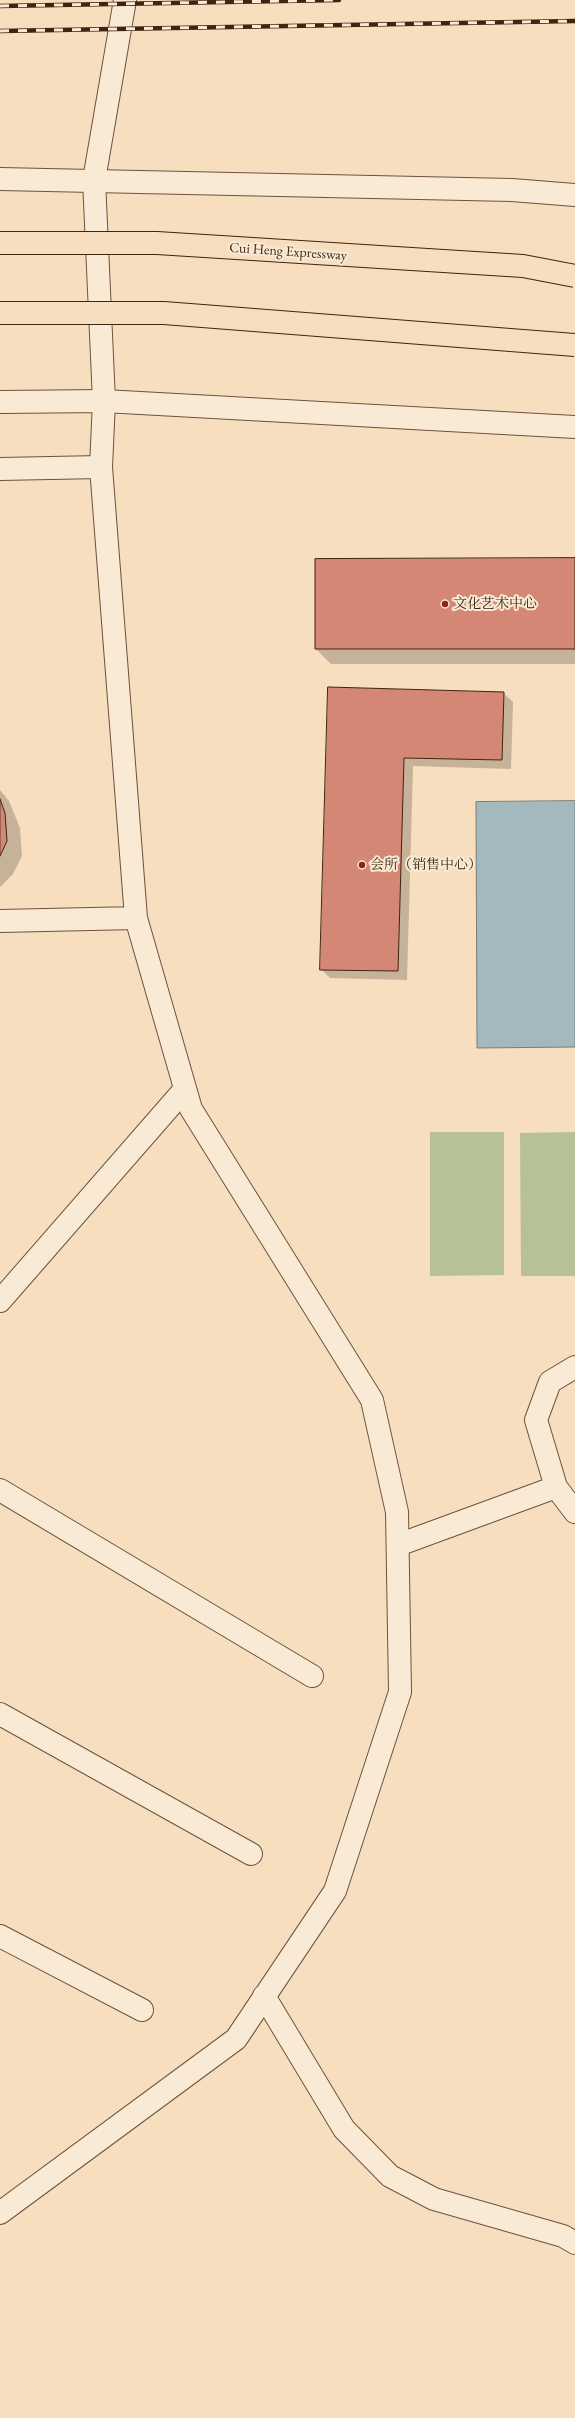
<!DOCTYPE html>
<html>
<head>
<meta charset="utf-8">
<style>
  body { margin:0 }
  canvas { display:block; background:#f6debe }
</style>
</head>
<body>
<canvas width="575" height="2418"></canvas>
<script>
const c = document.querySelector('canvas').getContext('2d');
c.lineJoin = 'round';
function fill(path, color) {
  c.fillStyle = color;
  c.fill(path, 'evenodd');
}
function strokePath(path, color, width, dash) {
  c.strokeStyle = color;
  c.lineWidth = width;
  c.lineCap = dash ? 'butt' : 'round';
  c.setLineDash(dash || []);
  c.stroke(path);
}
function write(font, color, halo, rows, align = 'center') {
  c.font = font + ' "EB Garamond","Noto Serif SC",serif';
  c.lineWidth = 4;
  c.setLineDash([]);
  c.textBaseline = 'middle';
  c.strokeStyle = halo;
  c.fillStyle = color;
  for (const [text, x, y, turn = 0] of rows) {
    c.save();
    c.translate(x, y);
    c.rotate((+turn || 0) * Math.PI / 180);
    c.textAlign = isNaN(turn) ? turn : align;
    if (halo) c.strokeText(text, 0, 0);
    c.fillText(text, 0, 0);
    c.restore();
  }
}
const green = new Path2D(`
  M 430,1132 L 504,1132 L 504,1275 L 430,1276 Z
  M 575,1132 L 575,1276 L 521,1276 L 520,1133 Z`);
const water = new Path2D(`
  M 575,801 L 575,1047 L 477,1048 L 476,802 Z`);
const shadow = new Path2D(`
  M 575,559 L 575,664 L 331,664 L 316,649 Z
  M 329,688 L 503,693 L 513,702 L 511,769 L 413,766 L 407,980 L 330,978 L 321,969 Z
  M 0,790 L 9,801 L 20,828 L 22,856 L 13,874 L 0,887 Z`);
const building = new Path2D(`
  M 575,558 L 575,649 L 315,649 L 315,559 Z
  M 328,687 L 504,692 L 502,760 L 404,758 L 398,971 L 320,970 Z
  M 0,799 L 5,813 L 7,841 L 0,856 Z`);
const minor = new Path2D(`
  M 0,469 L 101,467
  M 0,921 L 136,918
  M 0,1301 L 185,1089
  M 575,1367 L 550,1382 L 536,1420 L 556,1487 L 575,1512
  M 0,1490 L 312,1676
  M 398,1545 L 556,1487
  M 0,1714 L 251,1854
  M 0,1936 L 142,2010
  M 264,1996 L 344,2129 L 390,2176 L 434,2199 L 563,2236 L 575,2243
  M 0,2213 L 236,2039 L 335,1891 L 400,1692 L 397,1512 L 372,1400 L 191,1109 L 136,918 L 101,467 L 104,401 L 94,180 L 125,0`);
const tertiary = new Path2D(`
  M 0,179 L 512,190 L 575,195
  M 0,402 L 104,401 L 575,427`);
const rail = new Path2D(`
  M 0,6 L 339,0
  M 0,31 L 575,21`);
const trunkBridge = new Path2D(`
  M 0,243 L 157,243 L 523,266 L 575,276
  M 0,313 L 164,313 L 575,345`);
const markers = [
  [445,604,4,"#8f2418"],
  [362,865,4,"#8f2418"]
];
const streetNames = [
  ["Cui Heng Expressway",288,252,4]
];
const poiNames = [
  ["文化艺术中心",453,604],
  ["会所（销售中心）",370,865]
];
fill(green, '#b6c296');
fill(water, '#a3b9bd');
strokePath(water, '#7b7d78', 1);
fill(shadow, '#0003');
fill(building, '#d38774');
strokePath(building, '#402411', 1);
strokePath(minor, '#6e523c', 24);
strokePath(tertiary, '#6e523c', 24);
strokePath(minor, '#f9ead5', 22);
strokePath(tertiary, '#f9ead5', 22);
strokePath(rail, '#402411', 4.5);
strokePath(rail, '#f9ead5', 3, [9]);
strokePath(trunkBridge, '#402411', 24, []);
strokePath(trunkBridge, '#f6debe', 22);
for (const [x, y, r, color] of markers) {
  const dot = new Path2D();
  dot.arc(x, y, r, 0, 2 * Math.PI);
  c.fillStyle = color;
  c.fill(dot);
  strokePath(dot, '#f9ead5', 1.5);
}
write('14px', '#402411', '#f9ead5', streetNames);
write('14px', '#402411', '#f9ead5', poiNames, 'left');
</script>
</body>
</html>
